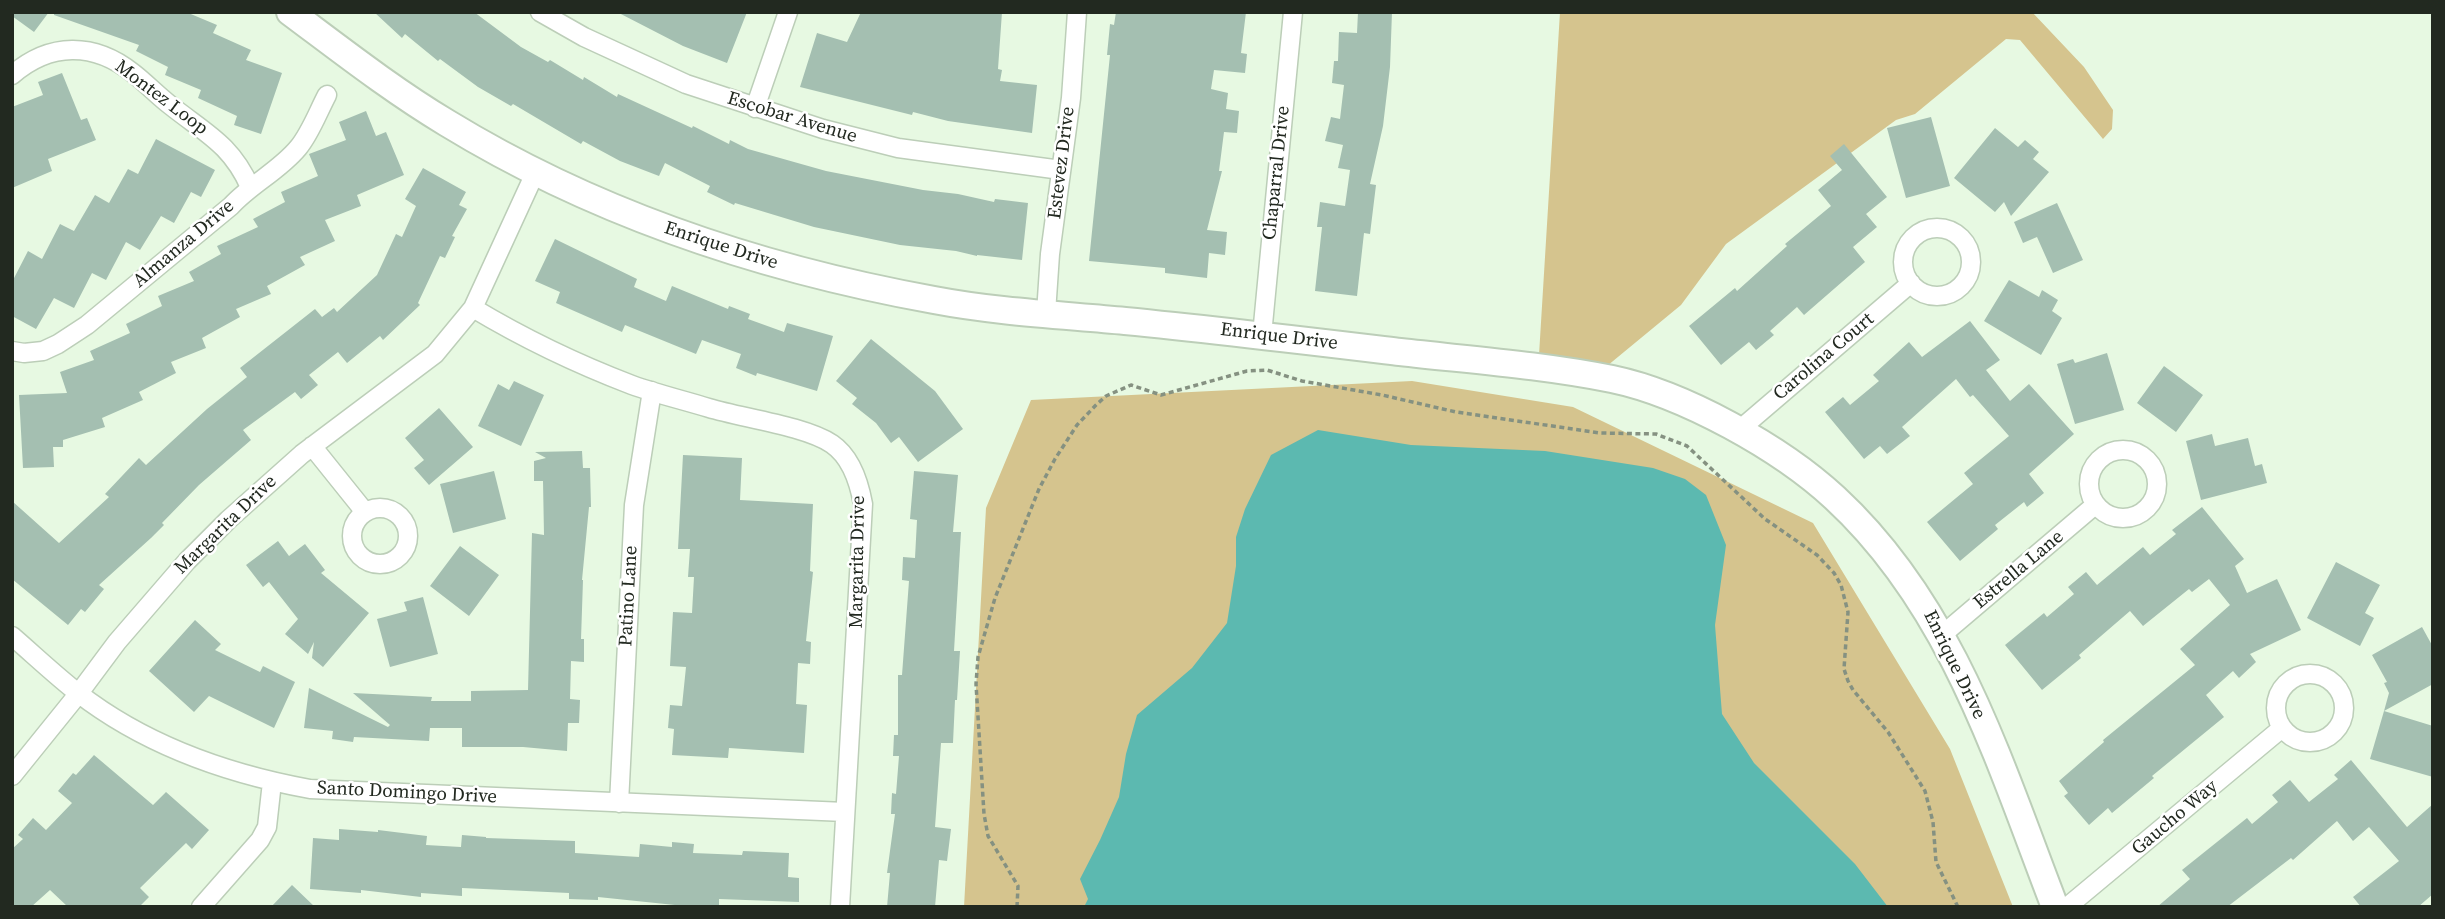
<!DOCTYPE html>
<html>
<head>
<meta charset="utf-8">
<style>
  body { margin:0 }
  #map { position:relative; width:2445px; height:919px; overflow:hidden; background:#e7f9e2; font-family:"Source Serif 4",serif }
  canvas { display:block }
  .frame { position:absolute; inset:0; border:14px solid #222920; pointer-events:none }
</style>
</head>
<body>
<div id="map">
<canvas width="2445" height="919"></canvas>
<div class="frame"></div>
</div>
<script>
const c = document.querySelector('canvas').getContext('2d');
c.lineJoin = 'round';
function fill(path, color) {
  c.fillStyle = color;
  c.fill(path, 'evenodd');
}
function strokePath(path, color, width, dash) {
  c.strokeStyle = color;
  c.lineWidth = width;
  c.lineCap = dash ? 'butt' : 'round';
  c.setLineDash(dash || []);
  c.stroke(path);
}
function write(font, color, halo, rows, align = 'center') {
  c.font = font + ' "Source Serif 4",serif';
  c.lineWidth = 5;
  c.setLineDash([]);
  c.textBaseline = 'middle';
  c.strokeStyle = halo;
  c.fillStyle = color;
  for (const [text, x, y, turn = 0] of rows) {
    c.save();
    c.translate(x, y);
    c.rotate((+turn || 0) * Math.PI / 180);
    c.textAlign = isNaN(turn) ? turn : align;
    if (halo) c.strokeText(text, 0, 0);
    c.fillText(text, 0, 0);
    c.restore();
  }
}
const green = new Path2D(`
  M 1560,12 L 2032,12 L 2084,67 L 2113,110 L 2112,129 L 2103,139 L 2020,40 L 2006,39 L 1915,114 L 1896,120 L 1726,244 L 1681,305 L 1607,366 L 1539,355 Z
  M 1412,381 L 1573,407 L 1813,523 L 1950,749 L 2013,907 L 964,907 L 986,508 L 1031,400 Z`);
const water = new Path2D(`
  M 1318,430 L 1411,445 L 1545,451 L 1653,468 L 1685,479 L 1706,495 L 1726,545 L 1715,625 L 1722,714 L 1754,763 L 1855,864 L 1888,907 L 1084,907 L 1088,899 L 1080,879 L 1100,840 L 1119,797 L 1126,754 L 1137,715 L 1192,668 L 1227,623 L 1236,566 L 1236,537 L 1245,509 L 1271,455 Z`);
const building = new Path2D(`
  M 12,12 L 49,12 L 34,32 L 12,16 Z
  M 54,12 L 186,12 L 217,25 L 213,33 L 251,50 L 246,60 L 282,73 L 261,134 L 234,125 L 237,116 L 198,98 L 201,90 L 165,75 L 168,67 L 136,51 L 139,45 L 54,15 Z
  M 374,12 L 474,12 L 521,47 L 548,62 L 550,60 L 583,80 L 584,77 L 617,97 L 618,94 L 692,128 L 693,126 L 729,144 L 730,140 L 748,149 L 826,171 L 923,190 L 958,194 L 994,202 L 995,199 L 1028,203 L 1022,260 L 977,255 L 977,256 L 956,251 L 900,245 L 814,227 L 735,203 L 734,205 L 707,192 L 710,186 L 665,163 L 659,176 L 620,161 L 583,141 L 581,144 L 513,104 L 511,106 L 478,87 L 440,59 L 438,61 L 405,34 L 402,38 Z
  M 617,12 L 747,12 L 727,63 L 683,46 Z
  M 861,12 L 1002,12 L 998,69 L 1002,70 L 1000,81 L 1037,85 L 1032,133 L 948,121 L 913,112 L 912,115 L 800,87 L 817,33 L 847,42 Z
  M 1116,12 L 1246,12 L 1241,53 L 1247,54 L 1245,73 L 1214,70 L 1211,89 L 1228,93 L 1226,109 L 1239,111 L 1237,133 L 1224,132 L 1219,171 L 1222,171 L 1207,230 L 1227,232 L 1225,255 L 1209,253 L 1207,278 L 1165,273 L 1165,268 L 1089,261 L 1110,55 L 1107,55 L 1110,24 L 1114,25 Z
  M 1358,12 L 1392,12 L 1390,67 L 1383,126 L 1370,184 L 1376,185 L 1370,234 L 1364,233 L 1357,296 L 1315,291 L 1322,227 L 1317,227 L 1320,202 L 1345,206 L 1350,170 L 1338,168 L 1343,145 L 1325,141 L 1331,117 L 1340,119 L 1344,85 L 1332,83 L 1334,61 L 1338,61 L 1339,32 L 1357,33 Z
  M 62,73 L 81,120 L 87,118 L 96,140 L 48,159 L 52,171 L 12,188 L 12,107 L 43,95 L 38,82 Z
  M 366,111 L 376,136 L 386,132 L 404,175 L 357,195 L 361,206 L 325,220 L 335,241 L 300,257 L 305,265 L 267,286 L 271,294 L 236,309 L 240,317 L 202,338 L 206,348 L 171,362 L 176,373 L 139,392 L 143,400 L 102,418 L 105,427 L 63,440 L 63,447 L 53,447 L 54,467 L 23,468 L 19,395 L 67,393 L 60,372 L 94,360 L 90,351 L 130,333 L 126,324 L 162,306 L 158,296 L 194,281 L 189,272 L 221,254 L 217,246 L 258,227 L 253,219 L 285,202 L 281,192 L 318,176 L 309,154 L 346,140 L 339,122 Z
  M 1931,117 L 1950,186 L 1906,198 L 1887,128 Z
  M 1995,128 L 2018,147 L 2025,140 L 2039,152 L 2033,159 L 2049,172 L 2011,216 L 2004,202 L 1995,212 L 1954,178 Z
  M 156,139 L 215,170 L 201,197 L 191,192 L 174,223 L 161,216 L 140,250 L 126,242 L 106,280 L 92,273 L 74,308 L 54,298 L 36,329 L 12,316 L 12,282 L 28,251 L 42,259 L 60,224 L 74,231 L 95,195 L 109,203 L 128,169 L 138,174 Z
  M 1844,144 L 1887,197 L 1866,214 L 1877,227 L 1853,247 L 1865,262 L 1804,315 L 1797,307 L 1770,331 L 1774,335 L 1756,350 L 1749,342 L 1721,365 L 1689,326 L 1735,288 L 1737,291 L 1787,246 L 1785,244 L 1831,206 L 1818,190 L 1842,170 L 1830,156 Z
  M 423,168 L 466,192 L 459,205 L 467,209 L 452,236 L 455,237 L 445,258 L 440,256 L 418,303 L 420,305 L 383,340 L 380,336 L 347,363 L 338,352 L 309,375 L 318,385 L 301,399 L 295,392 L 243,430 L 251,440 L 199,485 L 162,523 L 164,525 L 151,538 L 99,585 L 104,589 L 85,612 L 81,609 L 68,625 L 12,579 L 12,501 L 59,543 L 109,497 L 105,494 L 139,458 L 146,465 L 207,409 L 247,377 L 240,368 L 315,309 L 322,317 L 334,308 L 337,312 L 377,275 L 396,234 L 402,237 L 416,206 L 405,199 Z
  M 2057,203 L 2083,260 L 2053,273 L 2037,237 L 2023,243 L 2014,222 Z
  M 555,239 L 637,279 L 634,287 L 666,301 L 672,286 L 728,309 L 729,306 L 750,314 L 748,319 L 784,332 L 787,323 L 833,336 L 817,391 L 757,373 L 756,376 L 736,368 L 741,354 L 702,340 L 696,354 L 625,325 L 622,332 L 556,303 L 560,292 L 535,281 Z
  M 2009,280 L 2039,297 L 2042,290 L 2058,300 L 2052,311 L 2062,318 L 2041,355 L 1984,321 Z
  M 1970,321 L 2000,360 L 1986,370 L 2010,401 L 2029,384 L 2074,434 L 2029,474 L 2044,493 L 2027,507 L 2024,502 L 1995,525 L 1998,529 L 1960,561 L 1927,522 L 1973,484 L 1964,473 L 2009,436 L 1973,395 L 1970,397 L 1956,379 L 1902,427 L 1910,436 L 1887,454 L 1880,446 L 1864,459 L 1825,412 L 1843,397 L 1850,405 L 1879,381 L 1873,375 L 1909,342 L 1922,357 Z
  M 871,339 L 935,391 L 963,429 L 918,462 L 899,437 L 891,443 L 876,423 L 852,404 L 857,398 L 836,381 Z
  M 2107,353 L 2124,410 L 2075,424 L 2057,364 L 2073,359 L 2075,363 Z
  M 2164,366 L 2203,395 L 2176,432 L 2137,403 Z
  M 514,381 L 544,395 L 521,446 L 478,426 L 498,384 L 509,390 Z
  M 439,408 L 473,447 L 429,485 L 414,468 L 424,460 L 405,438 Z
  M 2212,434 L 2215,446 L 2248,438 L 2255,466 L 2262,464 L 2267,483 L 2201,500 L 2186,441 Z
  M 582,451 L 583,468 L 590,468 L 591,507 L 589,507 L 582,580 L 583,580 L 581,639 L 584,639 L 584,662 L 571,661 L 570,699 L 580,700 L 579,723 L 568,723 L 567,751 L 523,747 L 462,747 L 462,728 L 430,728 L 429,741 L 354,737 L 353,742 L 332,739 L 333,731 L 304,728 L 309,688 L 388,727 L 390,725 L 353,693 L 432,697 L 431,701 L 471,701 L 471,691 L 528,690 L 532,533 L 544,535 L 543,481 L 534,481 L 534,461 L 546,458 L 535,452 Z
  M 683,455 L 742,458 L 740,500 L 813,504 L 810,571 L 813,572 L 806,641 L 811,642 L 810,664 L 798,663 L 796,704 L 807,705 L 804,753 L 729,748 L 728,758 L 672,755 L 674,729 L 668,728 L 670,705 L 682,706 L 686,667 L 670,666 L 673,612 L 692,613 L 694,577 L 688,577 L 690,549 L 678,549 Z
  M 494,471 L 506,519 L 453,533 L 440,484 Z
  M 914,471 L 958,475 L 953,532 L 961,532 L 954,651 L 960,651 L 957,700 L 955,700 L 953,743 L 941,743 L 935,827 L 951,829 L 947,861 L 939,860 L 935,907 L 887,907 L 890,873 L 887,873 L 895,814 L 891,814 L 892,793 L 896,794 L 899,756 L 893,756 L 894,735 L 898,735 L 898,675 L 902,675 L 909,581 L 902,580 L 903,557 L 915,558 L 917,520 L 910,519 Z
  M 2202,507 L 2244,559 L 2235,566 L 2247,593 L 2277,579 L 2301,630 L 2250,654 L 2256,662 L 2239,678 L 2233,671 L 2206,695 L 2224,717 L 2152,776 L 2154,778 L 2112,813 L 2108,808 L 2089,825 L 2064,796 L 2068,793 L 2059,781 L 2104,742 L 2103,740 L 2195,665 L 2180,649 L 2230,605 L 2209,579 L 2192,592 L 2189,589 L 2143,626 L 2130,611 L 2079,655 L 2081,658 L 2042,690 L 2005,645 L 2044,613 L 2047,617 L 2074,594 L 2068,587 L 2086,572 L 2097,585 L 2143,547 L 2150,555 L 2176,534 L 2172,530 Z
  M 278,541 L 289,556 L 305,544 L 325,570 L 321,573 L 369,613 L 323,667 L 312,658 L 314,642 L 308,654 L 285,634 L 298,619 L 269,582 L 263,587 L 246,565 Z
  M 460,546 L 499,575 L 469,616 L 430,586 Z
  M 2336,562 L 2380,585 L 2365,613 L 2374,618 L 2360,646 L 2307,618 Z
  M 423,597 L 438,654 L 390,667 L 377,619 L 407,611 L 404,602 Z
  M 195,620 L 221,644 L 215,650 L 260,672 L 263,666 L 295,682 L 274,728 L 209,696 L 194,712 L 149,671 Z
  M 2422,627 L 2433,647 L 2433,684 L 2384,711 L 2389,693 L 2384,683 L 2387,682 L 2372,655 Z
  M 2384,711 L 2433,726 L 2433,777 L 2370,759 Z
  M 94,755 L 153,805 L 166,792 L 209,830 L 192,849 L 186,843 L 140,888 L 149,897 L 139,907 L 68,907 L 50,890 L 31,907 L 12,907 L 12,849 L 23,839 L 18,835 L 33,818 L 46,830 L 72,803 L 58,791 L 73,773 L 76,775 Z
  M 2351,760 L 2407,827 L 2433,804 L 2433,894 L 2418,907 L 2361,907 L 2353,897 L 2399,861 L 2369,827 L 2353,841 L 2337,821 L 2293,860 L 2291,858 L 2227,907 L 2157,907 L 2190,879 L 2182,870 L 2247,818 L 2252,824 L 2278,802 L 2272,795 L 2290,780 L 2309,802 L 2338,779 L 2334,775 Z
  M 339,829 L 378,832 L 378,830 L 427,836 L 426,845 L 461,847 L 462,835 L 486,837 L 486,838 L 575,841 L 575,853 L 639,857 L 640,844 L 672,847 L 672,842 L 694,844 L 693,853 L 742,855 L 743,851 L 789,853 L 788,877 L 799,878 L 799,902 L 719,899 L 719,907 L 694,907 L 598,897 L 598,900 L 569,899 L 569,893 L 462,888 L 462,896 L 421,893 L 421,897 L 361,890 L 361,893 L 310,889 L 313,838 L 339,840 Z
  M 292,885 L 315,907 L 271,907 Z`);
const path = new Path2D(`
  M 1017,907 L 1018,886 L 988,836 L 984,814 L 976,684 L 978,657 L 995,598 L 1039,489 L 1055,459 L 1077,425 L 1096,405 L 1106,396 L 1131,385 L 1161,395 L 1247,371 L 1267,370 L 1302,381 L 1382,395 L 1456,412 L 1600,433 L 1656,434 L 1687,446 L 1765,519 L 1817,555 L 1834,573 L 1841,585 L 1848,612 L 1844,669 L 1848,681 L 1853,690 L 1888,732 L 1925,791 L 1933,822 L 1936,862 L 1958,907`);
const street = new Path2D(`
  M 540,12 L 584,37 L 686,84 L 823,129 L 898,148 L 1061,170
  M 12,75 C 50,42 94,42 133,73 C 146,83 157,95 170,105 C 205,133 231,144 250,187
  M 755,108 L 788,12
  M1903 262a34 34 0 1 1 68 0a34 34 0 1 1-68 0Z
  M 473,308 C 523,338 577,364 632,385 C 657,394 683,400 709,408 C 742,418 805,426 832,444 C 851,457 859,482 863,504 L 840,907
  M 1046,313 L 1050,254 L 1071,98 L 1077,12
  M 1262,335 L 1293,12
  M 12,351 L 24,353 L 43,351 L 58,344 L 87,325 L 231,206 C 251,184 279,171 298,148 C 310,134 318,112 327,95
  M 1738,431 L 1911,283
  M 312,446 L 365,512
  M2089 484a34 34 0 1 1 68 0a34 34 0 1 1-68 0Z
  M352 536a28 28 0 1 1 56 0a28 28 0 1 1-56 0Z
  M 1942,635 L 2095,505
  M 12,636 C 34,655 55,675 78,693 C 145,745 228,774 310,789 L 845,812
  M2276 708a34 34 0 1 1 68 0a34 34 0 1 1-68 0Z
  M 12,776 L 79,693 L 117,642 L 187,561 L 228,520 L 302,454 L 435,354 L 473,308 L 536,171
  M 619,803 L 634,505 L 652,391
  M 201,907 L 260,840 L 267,827 L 272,782
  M 2067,907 L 2282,728`);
const secondary = new Path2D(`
  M 290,12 C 341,50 392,90 447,123 C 596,214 763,269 934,300 C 997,312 1062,315 1125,321 C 1217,330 1308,341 1400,352 C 1471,360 1542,365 1612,379 C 1684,394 1781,448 1835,498 C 1953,607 1999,762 2055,907`);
const streetNames = [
  ["Montez Loop",161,98,37],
  ["Escobar Avenue",792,118,17],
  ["Estevez Drive",1062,163,-83],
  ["Chaparral Drive",1277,173,-84],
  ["Almanza Drive",184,244,-40],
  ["Enrique Drive",721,246,18],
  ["Enrique Drive",1279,337,7],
  ["Carolina Court",1824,357,-40],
  ["Margarita Drive",226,525,-44],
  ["Margarita Drive",858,562,-89],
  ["Estrella Lane",2019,570,-40],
  ["Patino Lane",629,596,-87],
  ["Enrique Drive",1954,665,64],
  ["Santo Domingo Drive",407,793,3],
  ["Gaucho Way",2175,818,-40]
];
fill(green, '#d5c48e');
fill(water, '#5cb9b0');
fill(building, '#a4bfb1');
strokePath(street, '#bcceb8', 21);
strokePath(secondary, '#bcceb8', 30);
strokePath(path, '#859181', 3.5, [5, 3.5]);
strokePath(street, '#fff', 18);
strokePath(secondary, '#fff', 26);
write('19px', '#222920', '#fff', streetNames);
</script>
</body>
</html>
